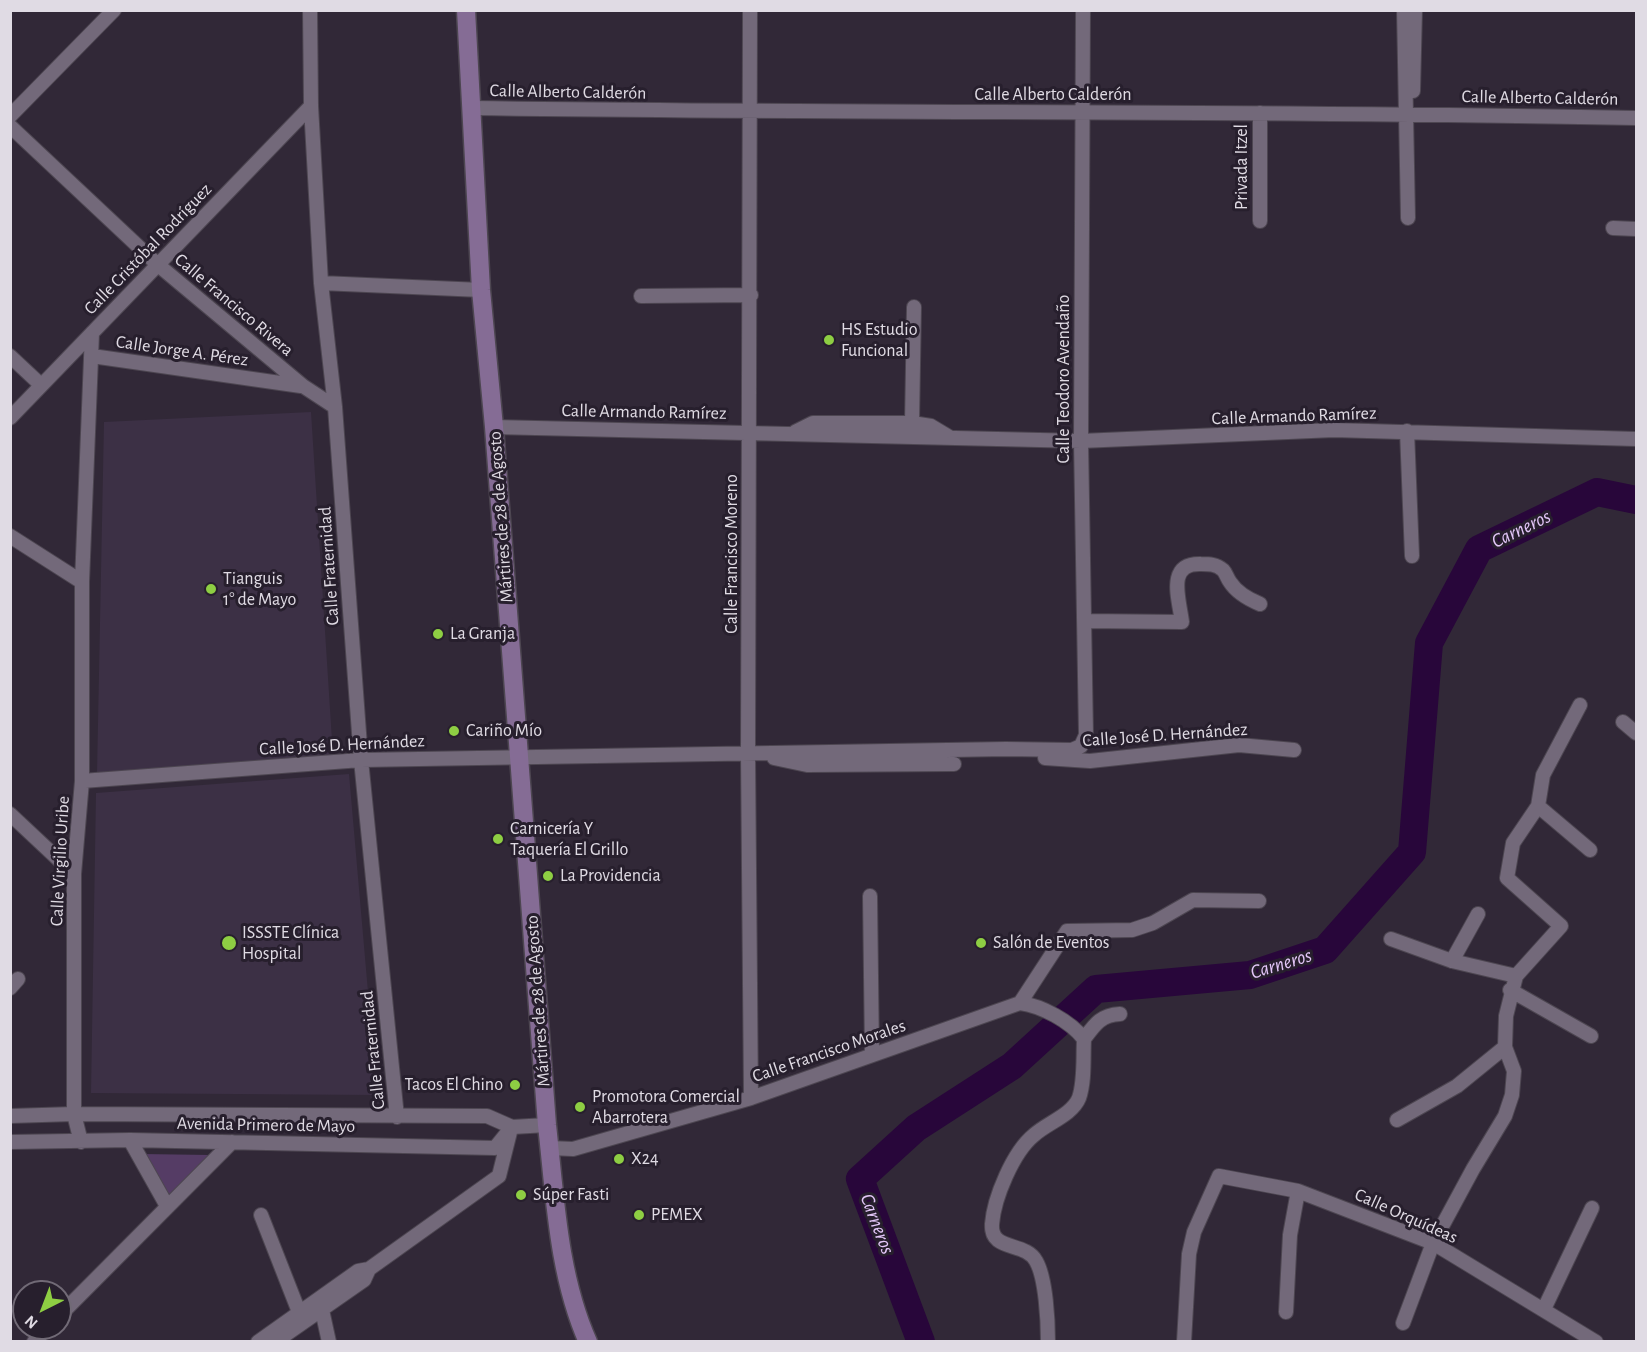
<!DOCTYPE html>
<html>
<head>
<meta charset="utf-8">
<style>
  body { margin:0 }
  #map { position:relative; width:1647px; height:1352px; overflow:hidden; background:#312837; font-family:"Alegreya Sans",sans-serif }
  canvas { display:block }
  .frame { position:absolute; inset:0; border:12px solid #e0dbe4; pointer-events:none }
  .north { position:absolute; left:12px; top:1280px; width:60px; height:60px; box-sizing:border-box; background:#271f2d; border:2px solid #716a76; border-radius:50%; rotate:222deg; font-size:16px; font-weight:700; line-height:24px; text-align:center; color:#e0dbe4 }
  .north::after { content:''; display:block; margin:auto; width:21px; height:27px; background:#8ece43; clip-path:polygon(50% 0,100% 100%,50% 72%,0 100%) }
</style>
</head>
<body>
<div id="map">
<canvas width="1647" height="1352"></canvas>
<div class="frame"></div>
<div class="north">N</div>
</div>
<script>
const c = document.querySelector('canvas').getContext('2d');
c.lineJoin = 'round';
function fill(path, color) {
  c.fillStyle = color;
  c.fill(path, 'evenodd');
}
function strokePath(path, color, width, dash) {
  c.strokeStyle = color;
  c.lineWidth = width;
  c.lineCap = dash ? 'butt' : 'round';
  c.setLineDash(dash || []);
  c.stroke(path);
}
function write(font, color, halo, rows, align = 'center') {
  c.font = font + ' "Alegreya Sans",sans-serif';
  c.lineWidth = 6;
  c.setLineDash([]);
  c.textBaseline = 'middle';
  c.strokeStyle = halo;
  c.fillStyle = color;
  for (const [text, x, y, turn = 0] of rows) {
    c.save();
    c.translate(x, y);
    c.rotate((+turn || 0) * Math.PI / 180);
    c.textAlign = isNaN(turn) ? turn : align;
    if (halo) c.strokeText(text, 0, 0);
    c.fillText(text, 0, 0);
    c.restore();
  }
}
const built = new Path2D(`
  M 311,412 L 333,756 L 97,773 L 104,422 Z
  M 349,774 L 377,1095 L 91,1093 L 96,793 Z`);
const green = new Path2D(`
  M 141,1154 L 211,1155 L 160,1203 Z`);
const river = new Path2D(`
  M 921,1342 L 860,1179 L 916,1128 L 1012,1066 L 1096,989 L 1250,975 L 1325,950 L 1412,852 L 1429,643 L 1479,549 L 1597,492 L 1636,500`);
const minor = new Path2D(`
  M 310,10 L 311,106 L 321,283 L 335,407 L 361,760 L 397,1117
  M 750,10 L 748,753 L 751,1098
  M 1404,10 L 1408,218
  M 1413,91 L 1415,10
  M 470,108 C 859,114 1248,110 1636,118
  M 10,116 L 114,10
  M 10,126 L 157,264 L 303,386 L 335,407
  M 1260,221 L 1260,113
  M 1613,228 L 1636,229
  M 321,283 L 481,290
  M 641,296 L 751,295
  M 10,356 L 41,385
  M 92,356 L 301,386
  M 10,418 L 311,106
  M 912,423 L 914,307
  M 494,427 L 1081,441 L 1334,430 L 1636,439
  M 1407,431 L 1412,556
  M 795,432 L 813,423 L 912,423 L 931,426 L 951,438
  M 10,536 L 82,582
  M 1084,621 L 1182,622 C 1179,598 1166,563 1201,564 C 1209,564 1216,564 1223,570 C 1226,573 1227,578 1230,582 C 1237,593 1248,599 1260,604
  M 1623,722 L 1636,733
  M 774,758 L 807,765 L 954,764
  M 1045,758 L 1090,761 L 1239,745 L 1294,750
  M 82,781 L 361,760 L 1006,749 L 1072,750 L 1081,746 L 1086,735 L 1081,441 L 1083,10
  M 1538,806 L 1590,850
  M 10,814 L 74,874
  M 870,896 L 872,1055
  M 1391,939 L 1452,961 L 1516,976
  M 1452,961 L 1478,914
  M 10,988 L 18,979
  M 1510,990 L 1591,1036
  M 1020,1003 L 1067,931 L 1132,930 L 1153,923 L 1193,900 L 1259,901
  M 1084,1039 C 1095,1024 1101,1015 1120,1014
  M 10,1116 L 74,1114 L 487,1116 L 512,1127 L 547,1125
  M 1397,1120 L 1457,1086 L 1505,1047
  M 130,1140 L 167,1206
  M 10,1142 L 130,1140 L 495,1148 L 512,1127
  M 81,1142 L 74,1114 L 74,874 L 82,781 L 82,582 L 92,333
  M 550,1148 L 573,1149 L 751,1098 L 1020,1003 C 1042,1006 1070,1021 1084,1039 C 1083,1057 1085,1081 1079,1098 C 1072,1115 1047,1123 1034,1135 C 1013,1152 994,1198 992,1224 C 990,1252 1025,1241 1036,1261 C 1046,1278 1048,1322 1048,1342
  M 261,1215 L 299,1312
  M 1544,1309 L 1592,1208
  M 322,1310 L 329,1342
  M 1286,1312 L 1290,1235 L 1298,1191
  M 60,1315 L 232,1142
  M 1403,1323 L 1433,1243 L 1473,1169 L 1505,1116 L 1512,1095 L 1514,1071 L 1505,1047 L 1506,1016 L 1516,976 L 1561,926 L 1507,878 L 1513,843 L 1538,806 L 1543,775 L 1580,705
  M 34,1342 L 47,1328
  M 258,1342 L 358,1271 L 369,1269 L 499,1176 L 510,1132
  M 275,1342 L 364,1280 L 369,1269
  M 1184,1342 L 1189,1254 L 1194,1232 L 1219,1176 L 1298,1191 L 1433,1243 L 1596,1342`);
const secondary = new Path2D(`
  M 466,10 L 481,290 L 494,427 L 547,1125 C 555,1196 558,1275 588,1342`);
const markers = [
  [829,340,6,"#8ece43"],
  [211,589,6,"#8ece43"],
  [438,634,6,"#8ece43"],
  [454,731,6,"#8ece43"],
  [498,839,6,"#8ece43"],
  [548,876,6,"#8ece43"],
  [229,943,8,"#8ece43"],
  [981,943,6,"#8ece43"],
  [515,1085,6,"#8ece43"],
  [580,1107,6,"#8ece43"],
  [619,1159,6,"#8ece43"],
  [521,1195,6,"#8ece43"],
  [639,1215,6,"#8ece43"]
];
const streetNames = [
  ["Calle Alberto Calderón",568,92,1],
  ["Calle Alberto Calderón",1053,95],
  ["Calle Alberto Calderón",1540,98,1],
  ["Privada Itzel",1242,167,-90],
  ["Calle Cristóbal Rodríguez",148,249,-46],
  ["Calle Francisco Rivera",234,305,40],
  ["Calle Jorge A. Pérez",182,351,8],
  ["Calle Teodoro Avendaño",1064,379,-90],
  ["Calle Armando Ramírez",644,412,1],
  ["Calle Armando Ramírez",1294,416,-2],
  ["Mártires de 28 de Agosto",501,517,-94],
  ["Calle Francisco Moreno",732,554,-90],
  ["Calle Fraternidad",329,566,-94],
  ["Calle José D. Hernández",1165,735,-4],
  ["Calle José D. Hernández",342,745,-3],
  ["Calle Virgilio Uribe",60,861,-87],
  ["Mártires de 28 de Agosto",538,1001,-94],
  ["Calle Fraternidad",373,1050,-96],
  ["Calle Francisco Morales",829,1051,-19],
  ["Avenida Primero de Mayo",266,1125,1],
  ["Calle Orquídeas",1406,1216,24]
];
const poiNames = [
  ["HS Estudio",841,330],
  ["Funcional",841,351],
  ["Tianguis",223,579],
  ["1° de Mayo",223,600],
  ["La Granja",450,634],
  ["Cariño Mío",466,731],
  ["Carnicería Y",510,829],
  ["Taquería El Grillo",510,850],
  ["La Providencia",560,876],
  ["ISSSTE Clínica",242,933],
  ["Hospital",242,954],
  ["Salón de Eventos",993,943],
  ["Tacos El Chino",503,1085,"right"],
  ["Promotora Comercial",592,1097],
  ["Abarrotera",592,1118],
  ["X24",631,1159],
  ["Súper Fasti",533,1195],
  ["PEMEX",651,1215]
];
const waterNames = [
  ["Carneros",1521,529,-26],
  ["Carneros",1281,964,-17],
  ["Carneros",877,1224,69]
];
fill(built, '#3c3045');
fill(green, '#553c65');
strokePath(river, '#28063a', 28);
strokePath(minor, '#4d4651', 16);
strokePath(secondary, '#4d4651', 21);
strokePath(minor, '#73697a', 14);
strokePath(secondary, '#856c95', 18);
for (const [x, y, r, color] of markers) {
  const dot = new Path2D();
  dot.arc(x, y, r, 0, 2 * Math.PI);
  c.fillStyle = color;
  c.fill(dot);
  strokePath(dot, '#271f2d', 2);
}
write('18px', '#e0dbe4', '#271f2d', streetNames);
write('18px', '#e0dbe4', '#271f2d', poiNames, 'left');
write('italic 20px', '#e3c6f8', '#271f2d', waterNames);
</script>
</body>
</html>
